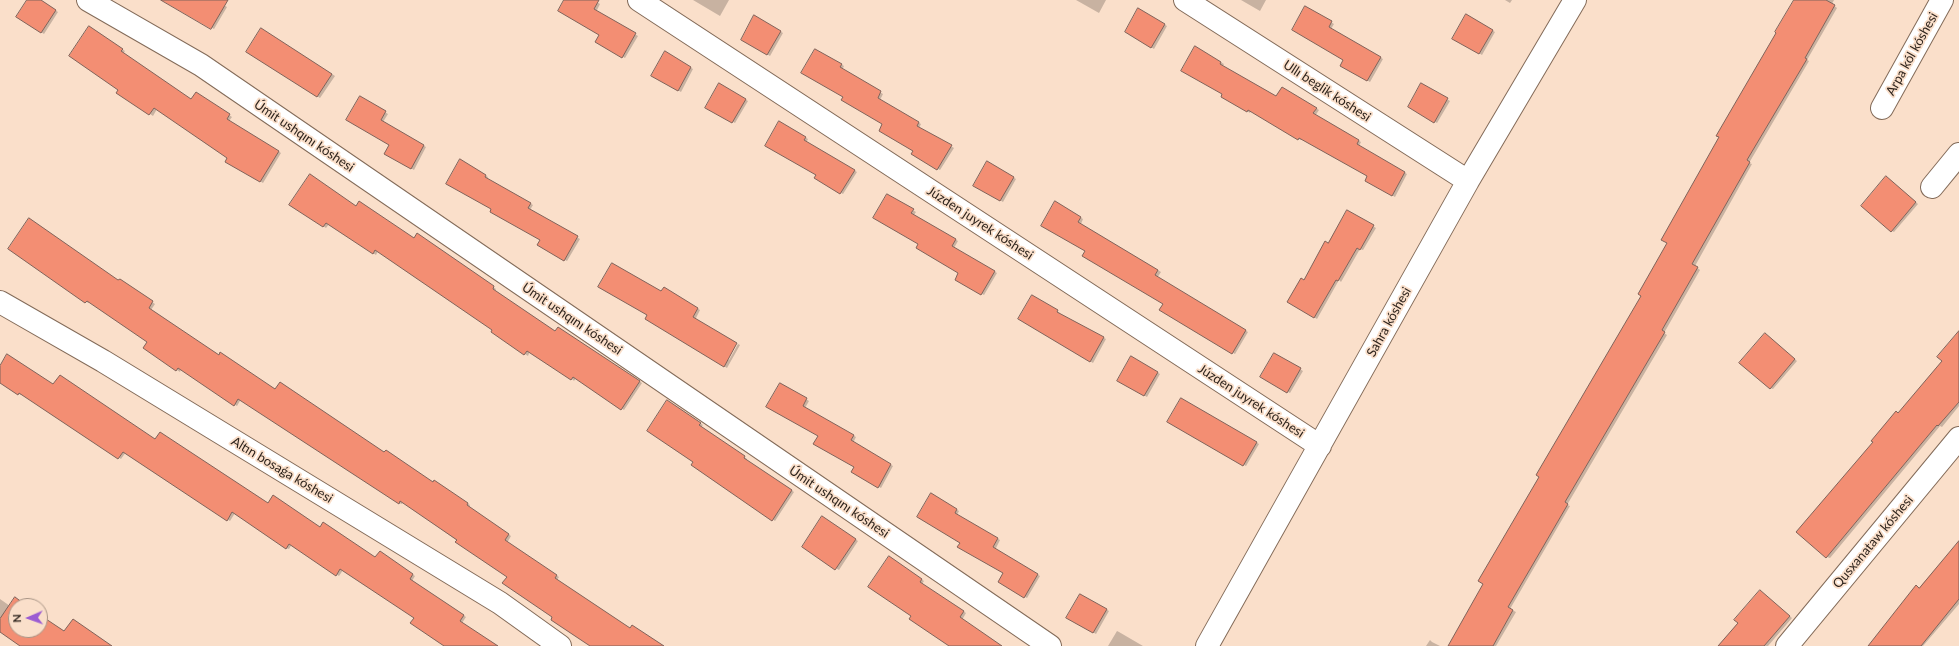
<!DOCTYPE html>
<html>
<head>
<meta charset="utf-8">
<style>
  body { margin:0 }
  #map { position:relative; width:1959px; height:646px; overflow:hidden; background:#fadfca; font-family:Lato,sans-serif }
  canvas { display:block }
  .north { position:absolute; left:8px; top:598px; width:40px; height:40px; box-sizing:border-box; background:#fadfca; border:1px solid #a89485; border-radius:50%; rotate:268deg; font-size:11px; font-weight:700; line-height:16px; text-align:center; color:#2e241d }
  .north::after { content:''; display:block; margin:auto; width:14px; height:18px; background:#9b5cd2; clip-path:polygon(50% 0,100% 100%,50% 72%,0 100%) }
</style>
</head>
<body>
<div id="map">
<canvas width="1959" height="646"></canvas>
<div class="north">N</div>
</div>
<script>
const c = document.querySelector('canvas').getContext('2d');
c.lineJoin = 'round';
function fill(path, color) {
  c.fillStyle = color;
  c.fill(path, 'evenodd');
}
function strokePath(path, color, width, dash) {
  c.strokeStyle = color;
  c.lineWidth = width;
  c.lineCap = dash ? 'butt' : 'round';
  c.setLineDash(dash || []);
  c.stroke(path);
}
function write(font, color, halo, rows, align = 'center') {
  c.font = font + ' Lato,sans-serif';
  c.lineWidth = 3.5;
  c.setLineDash([]);
  c.textBaseline = 'middle';
  c.strokeStyle = halo;
  c.fillStyle = color;
  for (const [text, x, y, turn = 0] of rows) {
    c.save();
    c.translate(x, y);
    c.rotate((+turn || 0) * Math.PI / 180);
    c.textAlign = isNaN(turn) ? turn : align;
    if (halo) c.strokeText(text, 0, 0);
    c.fillText(text, 0, 0);
    c.restore();
  }
}
const shadow = new Path2D(`
  M 28,0 L 40,0 L 58,12 L 44,34 L 17,16 Z
  M 167,0 L 215,0 L 227,7 L 214,29 Z
  M 565,0 L 593,0 L 600,4 L 596,12 L 638,36 L 625,58 L 596,42 L 601,35 Z
  M 693,0 L 729,0 L 720,16 Z
  M 1076,0 L 1106,0 L 1099,13 Z
  M 1241,0 L 1266,0 L 1260,11 Z
  M 1505,0 L 1512,0 L 1510,3 Z
  M 1795,0 L 1834,0 L 1832,4 L 1837,8 L 1807,60 L 1809,61 L 1749,163 L 1752,164 L 1695,266 L 1700,270 L 1664,333 L 1667,335 L 1567,505 L 1570,506 L 1510,609 L 1516,612 L 1496,646 L 1449,646 L 1485,584 L 1540,477 L 1642,295 Z
  M 1306,7 L 1334,24 L 1331,29 L 1383,59 L 1370,82 L 1341,65 L 1344,60 Z
  M 1139,10 L 1167,26 L 1154,49 L 1126,32 Z
  M 1466,16 L 1495,32 L 1482,55 L 1454,38 Z
  M 755,17 L 783,33 L 770,56 L 742,39 Z
  M 90,27 L 125,51 L 123,54 L 192,100 L 199,95 L 232,117 L 229,121 L 281,153 L 263,183 L 226,161 L 229,158 L 157,109 L 153,116 L 117,92 L 119,90 Z
  M 262,30 L 335,76 L 320,98 L 248,52 Z
  M 1195,48 L 1224,64 L 1222,67 L 1277,98 L 1282,88 L 1319,110 L 1315,116 L 1361,142 L 1359,146 L 1407,174 L 1395,197 L 1366,180 L 1369,176 L 1302,138 L 1301,140 L 1251,111 L 1250,113 L 1222,96 L 1223,94 Z
  M 816,50 L 844,66 L 842,70 L 883,94 L 880,100 L 921,124 L 919,128 L 954,148 L 940,170 L 912,154 L 914,150 L 884,124 L 844,96 Z
  M 665,53 L 693,69 L 681,92 L 652,75 Z
  M 1422,84 L 1450,101 L 1437,123 L 1409,107 Z
  M 719,85 L 748,101 L 735,123 L 706,107 Z
  M 360,97 L 388,114 L 383,122 L 426,147 L 414,170 L 385,153 L 390,145 Z
  M 779,123 L 808,139 L 806,143 L 857,172 L 843,194 L 815,178 L 817,175 Z
  M 460,160 L 488,177 L 487,179 L 533,205 L 530,210 L 580,239 L 567,261 L 538,245 L 541,240 L 493,209 Z
  M 988,163 L 1016,179 L 1003,202 L 975,185 Z
  M 1889,179 L 1918,204 L 1894,232 L 1892,231 Z
  M 887,195 L 916,212 L 914,215 L 958,241 L 954,248 L 997,273 L 984,295 L 956,279 L 960,272 L 919,243 Z
  M 1055,203 L 1083,219 L 1081,224 L 1161,272 L 1157,278 L 1248,332 L 1235,354 L 1161,310 L 1164,304 L 1087,251 Z
  M 290,204 L 357,207 L 415,239 L 420,236 L 496,289 L 495,291 L 556,332 L 561,330 L 642,383 L 624,410 L 576,378 L 574,381 L 572,379 L 530,351 L 528,356 L 492,332 L 494,330 L 378,251 L 376,255 L 329,224 L 326,228 Z
  M 1347,211 L 1376,228 L 1363,250 L 1360,249 L 1341,282 L 1339,280 L 1317,319 L 1289,302 L 1328,244 Z
  M 10,249 L 123,282 L 155,304 L 151,310 L 219,356 L 385,453 L 433,483 L 437,483 L 470,505 L 469,507 L 511,536 L 507,543 L 559,577 L 557,580 L 630,629 L 662,646 L 599,646 L 554,617 L 508,577 L 403,502 L 402,504 L 399,503 L 241,399 L 237,406 L 181,369 L 180,372 L 144,348 L 149,342 L 90,302 L 89,303 L 86,302 Z
  M 664,288 L 700,310 L 695,320 L 727,359 L 729,360 L 738,344 L 740,345 L 727,368 L 646,318 Z
  M 1032,296 L 1060,313 L 1059,314 L 1106,339 L 1093,363 L 1019,319 Z
  M 1959,332 L 1959,406 L 1942,427 L 1940,426 L 1830,558 L 1827,557 L 1898,414 L 1943,360 Z
  M 1768,336 L 1797,361 L 1773,389 L 1770,388 Z
  M 1275,354 L 1303,371 L 1290,393 L 1262,377 Z
  M 1131,358 L 1160,374 L 1147,397 L 1118,380 Z
  M 0,368 L 54,386 L 268,504 L 320,528 L 376,559 L 383,554 L 415,576 L 412,581 L 466,617 L 462,623 L 496,646 L 446,646 L 415,618 L 343,570 L 339,576 L 292,544 L 289,549 L 286,548 L 235,513 L 230,521 L 126,452 L 121,459 L 22,394 L 21,395 L 0,382 Z
  M 781,384 L 809,401 L 805,408 L 856,437 L 853,443 L 893,466 L 881,488 L 852,472 L 855,467 L 819,436 Z
  M 1181,399 L 1259,444 L 1246,466 L 1168,422 Z
  M 670,403 L 703,425 L 701,427 L 747,459 L 746,460 L 794,492 L 775,521 L 694,462 Z
  M 931,495 L 959,511 L 957,515 L 1000,540 L 995,550 L 1040,576 L 1027,598 L 999,582 L 1004,573 Z
  M 823,518 L 858,541 L 839,570 L 803,547 Z
  M 1959,542 L 1959,604 L 1923,646 L 1869,646 Z
  M 889,557 L 924,581 L 922,584 L 966,613 L 962,620 L 1001,646 L 951,646 L 913,616 Z
  M 1762,593 L 1792,618 L 1768,646 L 1719,646 Z
  M 1080,595 L 1109,611 L 1096,634 L 1068,618 Z
  M 0,599 L 10,606 L 26,606 L 16,606 L 16,630 L 40,630 L 40,616 L 65,632 L 111,646 L 22,646 L 0,631 Z
  M 1117,631 L 1119,632 L 1143,646 L 1108,646 Z
  M 1430,640 L 1432,642 L 1440,646 L 1426,646 Z`);
const building = new Path2D(`
  M 27,0 L 41,0 L 56,10 L 41,33 L 16,17 Z
  M 161,0 L 228,0 L 211,29 Z
  M 564,0 L 599,0 L 594,9 L 636,33 L 622,58 L 595,42 L 599,35 L 558,11 Z
  M 1794,0 L 1826,0 L 1835,5 L 1805,58 L 1807,59 L 1747,160 L 1750,162 L 1692,264 L 1698,267 L 1662,330 L 1665,332 L 1565,502 L 1568,504 L 1508,607 L 1513,610 L 1493,646 L 1448,646 L 1483,584 L 1478,581 L 1539,477 L 1536,475 L 1641,296 L 1638,294 L 1667,243 L 1661,240 L 1719,137 L 1716,136 L 1776,33 L 1775,32 Z
  M 1305,6 L 1332,21 L 1329,27 L 1381,57 L 1367,81 L 1340,66 L 1343,60 L 1292,30 Z
  M 1138,8 L 1165,24 L 1151,48 L 1125,32 Z
  M 1466,14 L 1493,30 L 1479,54 L 1452,39 Z
  M 754,15 L 781,31 L 767,55 L 741,40 Z
  M 89,26 L 123,49 L 121,51 L 191,99 L 196,92 L 230,114 L 227,119 L 279,151 L 260,182 L 225,162 L 227,158 L 154,108 L 149,115 L 116,93 L 118,90 L 69,56 Z
  M 261,28 L 332,74 L 317,97 L 246,52 Z
  M 1195,46 L 1221,62 L 1220,64 L 1276,96 L 1282,87 L 1317,108 L 1313,113 L 1359,140 L 1357,144 L 1405,172 L 1392,196 L 1365,181 L 1367,176 L 1299,138 L 1298,140 L 1248,110 L 1247,112 L 1221,97 L 1222,94 L 1181,71 Z
  M 815,49 L 842,64 L 840,67 L 881,91 L 878,98 L 919,122 L 917,126 L 952,145 L 937,170 L 911,154 L 913,151 L 879,131 L 882,124 L 841,100 L 843,97 L 801,73 Z
  M 665,51 L 691,67 L 678,91 L 651,76 Z
  M 719,83 L 746,99 L 732,123 L 705,108 Z
  M 1421,83 L 1448,98 L 1434,123 L 1408,107 Z
  M 360,96 L 386,111 L 381,120 L 424,145 L 411,169 L 384,154 L 389,145 L 346,120 Z
  M 779,121 L 806,137 L 804,140 L 855,170 L 840,194 L 814,178 L 816,175 L 765,146 Z
  M 460,159 L 486,175 L 485,177 L 531,203 L 528,208 L 578,236 L 564,261 L 537,245 L 540,240 L 490,212 L 491,209 L 446,184 Z
  M 987,161 L 1014,177 L 1000,201 L 973,186 Z
  M 310,174 L 356,206 L 359,201 L 414,238 L 417,233 L 494,286 L 493,289 L 555,331 L 558,327 L 640,381 L 621,410 L 573,377 L 571,380 L 527,351 L 524,355 L 491,332 L 492,330 L 375,250 L 373,254 L 326,223 L 323,227 L 289,205 Z
  M 1886,176 L 1916,202 L 1891,232 L 1861,206 Z
  M 887,194 L 914,209 L 911,213 L 956,239 L 952,246 L 995,271 L 981,295 L 955,280 L 958,273 L 916,248 L 918,244 L 873,218 Z
  M 1055,201 L 1081,217 L 1078,222 L 1158,270 L 1155,275 L 1246,330 L 1232,354 L 1159,310 L 1163,304 L 1082,256 L 1085,251 L 1041,226 Z
  M 1347,210 L 1374,225 L 1360,250 L 1357,248 L 1338,281 L 1336,280 L 1314,318 L 1287,302 L 1301,278 L 1304,280 L 1325,241 L 1328,243 Z
  M 29,218 L 118,280 L 120,279 L 153,301 L 149,308 L 219,355 L 220,352 L 275,389 L 280,382 L 384,452 L 386,450 L 433,482 L 434,480 L 468,503 L 467,505 L 509,534 L 505,540 L 557,575 L 555,578 L 630,628 L 632,625 L 664,646 L 590,646 L 551,620 L 552,617 L 502,583 L 507,577 L 455,542 L 457,540 L 400,501 L 399,504 L 238,399 L 234,406 L 178,368 L 176,371 L 143,348 L 147,342 L 87,301 L 85,303 L 8,249 Z
  M 612,263 L 661,291 L 664,287 L 698,308 L 693,317 L 737,343 L 724,367 L 645,319 L 647,315 L 598,287 Z
  M 1032,295 L 1058,310 L 1057,312 L 1104,337 L 1090,362 L 1018,319 Z
  M 1959,331 L 1959,402 L 1938,426 L 1937,425 L 1826,558 L 1796,532 L 1873,442 L 1871,441 L 1896,411 L 1898,413 L 1942,361 L 1937,357 Z
  M 1765,333 L 1795,359 L 1770,389 L 1739,363 Z
  M 1274,353 L 1301,368 L 1287,393 L 1260,377 Z
  M 7,354 L 53,384 L 60,375 L 155,439 L 160,432 L 268,503 L 273,495 L 320,527 L 323,522 L 375,557 L 380,551 L 413,574 L 410,579 L 464,615 L 460,621 L 498,646 L 444,646 L 410,623 L 414,618 L 340,569 L 336,576 L 289,544 L 286,549 L 232,512 L 227,521 L 123,452 L 118,459 L 19,393 L 18,395 L 0,383 L 0,366 Z
  M 1131,356 L 1158,372 L 1144,396 L 1117,381 Z
  M 780,383 L 807,398 L 803,406 L 854,435 L 851,440 L 891,464 L 878,488 L 851,472 L 854,467 L 813,444 L 818,436 L 766,407 Z
  M 1181,398 L 1257,442 L 1243,466 L 1167,422 Z
  M 667,400 L 701,423 L 699,425 L 745,456 L 744,458 L 792,490 L 772,521 L 691,465 L 693,462 L 647,431 Z
  M 931,493 L 957,509 L 955,513 L 998,538 L 993,547 L 1038,574 L 1024,598 L 998,582 L 1003,573 L 957,547 L 960,543 L 917,517 Z
  M 822,516 L 856,539 L 835,570 L 802,547 Z
  M 1959,541 L 1959,599 L 1921,646 L 1868,646 L 1916,585 L 1919,588 Z
  M 889,556 L 922,579 L 920,582 L 964,611 L 960,617 L 1002,646 L 949,646 L 909,619 L 911,616 L 868,587 Z
  M 1760,590 L 1790,616 L 1764,646 L 1718,646 L 1738,623 L 1734,620 Z
  M 1080,594 L 1107,609 L 1093,633 L 1066,618 Z
  M 15,597 L 27,606 L 16,606 L 16,630 L 40,630 L 40,615 L 64,631 L 73,619 L 112,646 L 20,646 L 0,632 L 0,619 Z`);
const minor = new Path2D(`
  M 88,0 L 201,65 L 1050,646
  M 639,0 L 1320,446
  M 1185,0 L 1468,181
  M 1882,108 L 1942,0
  M 1932,187 L 1959,154
  M 0,302 L 103,361 L 500,603 L 560,646
  M 1207,646 L 1468,181 L 1575,0
  M 1787,646 L 1959,438`);
const streetNames = [
  ["Arpa kól kóshesi",1912,54,-61],
  ["Ullı beglik kóshesi",1327,91,33],
  ["Úmit ushqını kóshesi",304,136,34],
  ["Júzden juyrek kóshesi",980,223,33],
  ["Úmit ushqını kóshesi",572,319,34],
  ["Sahra kóshesi",1389,322,-61],
  ["Júzden juyrek kóshesi",1251,401,33],
  ["Altın bosaǵa kóshesi",282,470,31],
  ["Úmit ushqını kóshesi",839,502,34],
  ["Qusxanataw kóshesi",1873,542,-50]
];
fill(shadow, '#0003');
fill(building, '#f38e73');
strokePath(building, '#80635a', 1);
strokePath(minor, '#836b59', 24);
strokePath(minor, '#fff', 22);
write('13px', '#2e241d', '#fadfca', streetNames);
</script>
</body>
</html>
